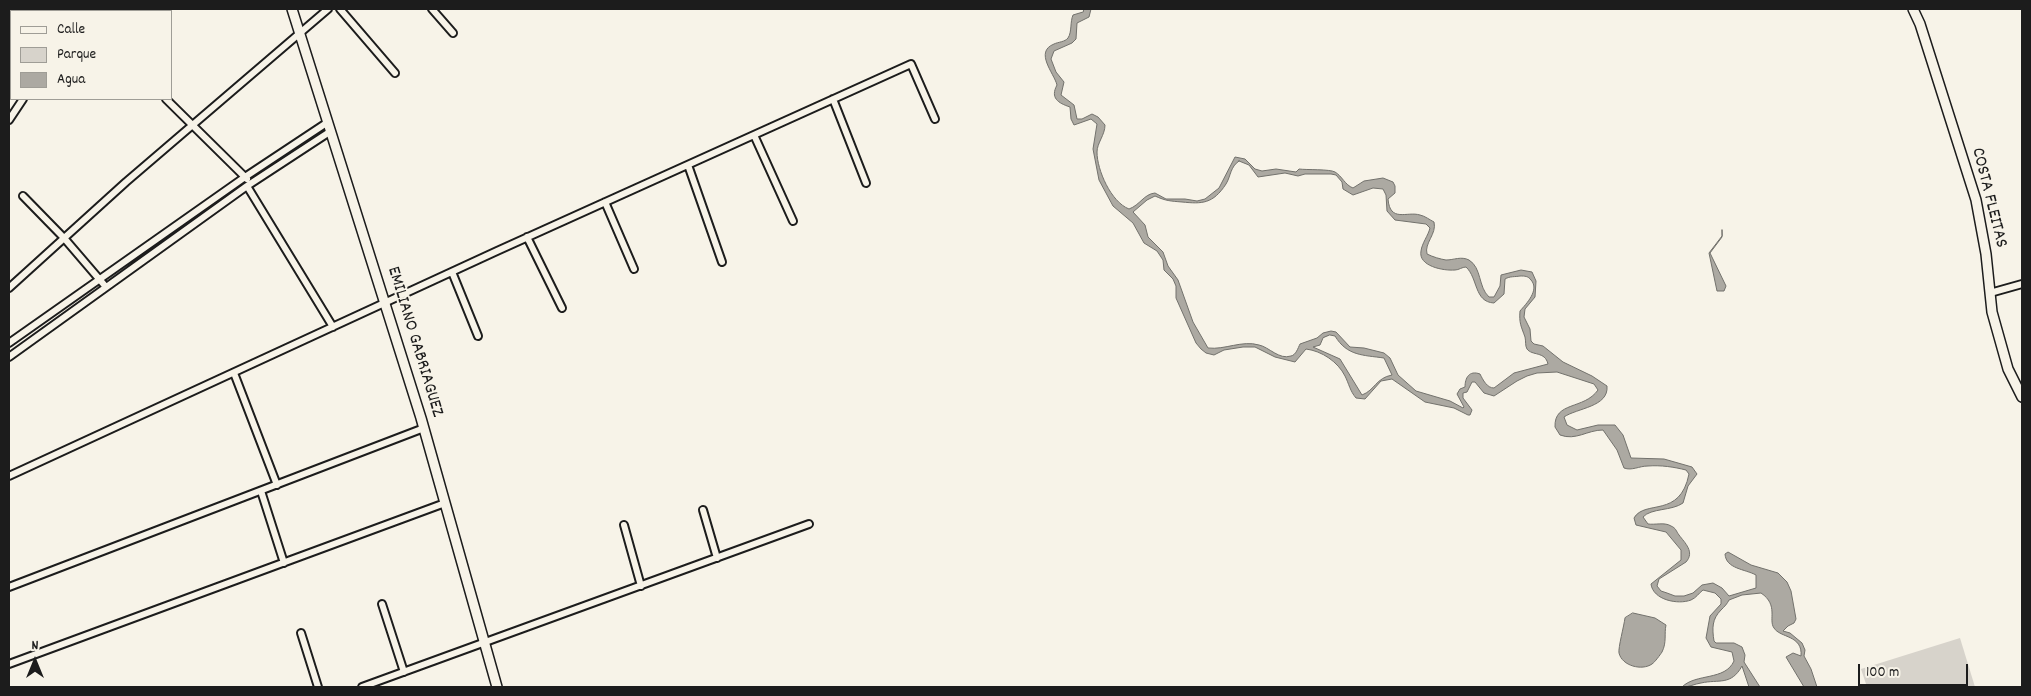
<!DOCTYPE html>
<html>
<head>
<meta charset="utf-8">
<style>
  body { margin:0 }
  #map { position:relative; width:2031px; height:696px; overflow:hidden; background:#f7f3e8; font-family:Dekko,sans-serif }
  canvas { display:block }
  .frame { position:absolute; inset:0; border:10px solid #1c1c1c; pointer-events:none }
  .legend { position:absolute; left:10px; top:10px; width:162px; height:90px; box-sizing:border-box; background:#f7f3e8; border:1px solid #9f9d96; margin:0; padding:6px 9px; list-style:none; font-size:15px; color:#1c1c1c }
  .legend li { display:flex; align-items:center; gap:10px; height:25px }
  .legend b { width:25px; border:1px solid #9f9d96 }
  .north { position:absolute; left:10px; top:636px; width:50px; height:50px; -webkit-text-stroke:4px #f7f3e8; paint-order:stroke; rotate:0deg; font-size:14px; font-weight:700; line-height:20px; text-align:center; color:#1c1c1c }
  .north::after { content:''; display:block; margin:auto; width:18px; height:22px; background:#1c1c1c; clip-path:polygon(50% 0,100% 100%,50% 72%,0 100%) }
  .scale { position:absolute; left:1858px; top:664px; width:110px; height:22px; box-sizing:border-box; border:2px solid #1c1c1c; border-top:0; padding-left:6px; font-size:15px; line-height:18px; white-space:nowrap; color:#1c1c1c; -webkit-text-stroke:4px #f7f3e8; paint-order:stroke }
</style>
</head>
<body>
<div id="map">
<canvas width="2031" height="696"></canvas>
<div class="frame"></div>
<ul class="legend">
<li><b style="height:6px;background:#f7f3e8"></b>Calle</li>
<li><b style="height:14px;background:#d7d3cb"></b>Parque</li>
<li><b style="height:14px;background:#aca9a2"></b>Agua</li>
</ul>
<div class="north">N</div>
<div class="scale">100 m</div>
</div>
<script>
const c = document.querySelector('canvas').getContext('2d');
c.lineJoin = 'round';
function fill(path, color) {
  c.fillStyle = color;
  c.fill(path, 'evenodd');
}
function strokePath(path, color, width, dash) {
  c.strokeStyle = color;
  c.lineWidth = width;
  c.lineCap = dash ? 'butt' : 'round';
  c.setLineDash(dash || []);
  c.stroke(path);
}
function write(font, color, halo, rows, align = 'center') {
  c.font = font + ' Dekko,sans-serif';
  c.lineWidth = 4;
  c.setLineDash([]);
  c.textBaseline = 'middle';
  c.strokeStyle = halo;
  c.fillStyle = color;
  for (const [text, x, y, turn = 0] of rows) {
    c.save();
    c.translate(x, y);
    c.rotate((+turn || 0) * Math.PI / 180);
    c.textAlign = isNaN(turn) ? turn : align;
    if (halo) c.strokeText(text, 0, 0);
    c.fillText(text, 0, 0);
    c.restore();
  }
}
const green = new Path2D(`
  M 1960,638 L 1975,687 L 1867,687 L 1861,669 Z`);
const water = new Path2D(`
  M 1084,9 L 1091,9 L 1089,17 L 1077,23 L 1076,39 L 1072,43 L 1054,51 L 1051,59 L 1056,72 L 1064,82 L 1061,95 L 1074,105 L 1077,119 L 1082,119 L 1092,114 L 1098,117 L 1105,125 C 1105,135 1097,143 1097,152 C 1097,170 1111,202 1129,209 C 1140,205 1144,194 1155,193 L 1166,199 L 1185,199 L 1197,201 L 1205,199 L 1219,188 L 1235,157 L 1245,159 L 1255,169 L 1262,171 L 1276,169 L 1296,172 L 1299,169 C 1306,170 1330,169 1335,172 C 1342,176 1345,185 1353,188 L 1364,181 L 1383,178 L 1393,182 L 1395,186 L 1395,193 L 1388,199 C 1390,223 1407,211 1420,215 C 1425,216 1430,220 1434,222 C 1437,234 1424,243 1427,254 C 1433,257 1440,259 1446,260 C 1454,260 1461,256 1469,260 C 1482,268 1478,287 1489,297 L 1494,297 L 1500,286 L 1501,275 L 1521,270 L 1532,272 L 1536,281 L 1535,297 L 1525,309 L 1524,317 L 1530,329 L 1531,341 L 1534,344 L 1543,346 L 1563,362 L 1592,376 L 1607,386 C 1609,407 1577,408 1564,417 L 1567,425 L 1577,430 L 1598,425 L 1615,425 L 1623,435 L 1631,458 L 1664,459 L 1692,467 L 1697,474 L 1688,486 L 1683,503 C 1672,511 1651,508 1643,517 L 1648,524 C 1655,525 1665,522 1671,526 C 1676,528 1676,531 1679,535 C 1685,543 1695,552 1686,562 L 1659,579 L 1657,586 L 1661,591 L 1667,593 L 1675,596 L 1684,596 L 1693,593 L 1702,585 L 1713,583 L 1722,588 L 1729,596 L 1756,588 L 1756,575 C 1745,569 1726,569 1725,554 L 1728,552 L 1751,565 L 1778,573 L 1787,582 L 1791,591 L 1796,619 L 1794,623 L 1788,626 L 1783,631 L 1790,633 L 1802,643 L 1805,650 L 1804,656 L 1811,669 L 1817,687 L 1804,687 L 1786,657 L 1793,653 L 1801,656 C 1803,635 1780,638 1774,628 C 1768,620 1779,605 1761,593 L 1742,595 L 1729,600 C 1727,604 1725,606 1721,610 C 1712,619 1712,628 1714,641 L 1716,643 L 1734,643 L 1742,647 L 1745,655 L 1744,662 L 1760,687 L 1749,687 L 1742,666 C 1731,686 1719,679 1701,683 C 1694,684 1690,687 1682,687 C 1696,673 1725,681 1734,661 L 1732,652 L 1711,647 L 1706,638 L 1710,616 L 1721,604 L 1721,599 L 1715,593 L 1703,590 C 1699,593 1696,598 1691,600 C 1678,605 1653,600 1651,584 L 1681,560 L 1681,550 L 1666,532 L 1636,525 L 1634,518 C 1645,499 1680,519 1689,474 L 1686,470 C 1674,467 1661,465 1648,466 C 1639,466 1632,471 1624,468 L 1617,450 L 1603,430 C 1587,430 1576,441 1560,435 L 1555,427 C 1554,401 1584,410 1598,390 L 1594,384 L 1557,372 L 1537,373 L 1527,376 L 1517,381 L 1494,396 L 1484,393 L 1475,382 L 1472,382 L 1467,392 L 1463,393 L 1463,398 L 1472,410 L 1470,415 L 1468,415 L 1454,408 L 1425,402 L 1392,379 L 1381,381 L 1365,399 L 1356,398 C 1350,391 1349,384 1345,376 C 1338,362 1322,351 1306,349 L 1295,362 L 1275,357 L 1255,347 L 1243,347 L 1224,350 L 1214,355 L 1206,353 L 1201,349 L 1196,343 L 1176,298 L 1176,286 L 1173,279 L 1164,270 L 1163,260 L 1157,251 L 1144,243 L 1133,223 L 1113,206 L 1099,180 L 1093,149 L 1097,124 L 1091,119 L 1074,125 L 1071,119 L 1070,107 C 1058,103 1050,98 1057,85 C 1054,73 1034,52 1054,44 C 1058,42 1065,42 1068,38 C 1072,32 1070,22 1073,15 L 1083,12 ZM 1239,161 L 1249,165 L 1258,177 L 1285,173 L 1298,176 L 1305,174 L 1331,174 L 1336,175 L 1342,182 L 1343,189 L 1353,195 L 1373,188 L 1383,189 L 1386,195 L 1387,211 L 1395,220 L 1426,224 L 1430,228 C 1428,236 1422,243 1421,251 C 1418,266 1443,271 1455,270 C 1459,270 1462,267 1466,267 C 1478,278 1474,302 1494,303 L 1504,294 L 1505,279 C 1510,276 1515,277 1520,276 C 1525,276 1528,276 1531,280 C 1540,290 1526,304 1520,311 C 1519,323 1521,326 1525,337 C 1526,341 1525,346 1527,349 C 1532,356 1545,351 1548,364 L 1514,373 L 1494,388 C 1487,388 1483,380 1480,374 C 1469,370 1465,378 1465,387 L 1460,389 L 1457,394 L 1464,407 L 1463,408 L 1450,401 L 1416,391 L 1398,375 L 1390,358 L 1384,353 L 1364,348 L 1350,347 L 1336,332 L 1331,331 L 1323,333 L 1317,338 L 1300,344 C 1298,348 1296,355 1291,356 C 1279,360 1269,347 1259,345 C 1242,340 1225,350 1208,348 L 1193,322 L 1178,280 L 1168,266 L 1163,252 L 1148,237 L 1145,225 L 1133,212 L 1147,200 L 1155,196 C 1166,201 1170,201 1182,202 C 1202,204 1213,204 1226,184 C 1231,176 1230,167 1239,161 ZM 1330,335 L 1335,336 C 1347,356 1363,355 1384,358 L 1392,375 C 1376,378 1375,390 1362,395 L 1340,359 L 1313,347 L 1320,345 L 1323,338 Z
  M 1722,230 L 1722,237 L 1710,253 L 1726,286 L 1724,291 L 1717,291 L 1709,253 L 1722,236 Z
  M 1633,613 L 1655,618 L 1666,625 C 1664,634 1667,642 1662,652 C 1660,655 1655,662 1652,664 C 1642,671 1622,666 1619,653 C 1618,648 1624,626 1625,618 Z`);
const minor = new Path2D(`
  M 340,9 L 395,73
  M 432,9 L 453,33
  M 25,11 L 26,9
  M 81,11 L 82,9
  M 9,36 L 11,32
  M 166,99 L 247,179
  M 833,99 L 866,183
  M 9,120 L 23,99
  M 754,135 L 793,221
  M 688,165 L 722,262
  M 247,186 L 333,327
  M 23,196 L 64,238 L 106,287
  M 605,202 L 634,269
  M 527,237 L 562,308
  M 452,272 L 478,336
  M 9,288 L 126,182 L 328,9
  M 1990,293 L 2022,284
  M 9,343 L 245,177 L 328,122
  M 9,357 L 247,186 L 331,131
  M 234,373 L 277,485
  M 9,476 L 497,251 L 911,64 L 935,119
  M 261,491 L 284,563
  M 703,510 L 717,558
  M 624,525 L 641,586
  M 9,587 L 424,428
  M 382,604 L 404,672
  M 301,633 L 318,687
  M 9,664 L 445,503
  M 362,687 L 809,524`);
const secondary = new Path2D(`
  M 292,9 L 421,418 L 497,687
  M 1913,9 L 1920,24 L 1976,200 L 1986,254 L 1992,312 L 2008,369 L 2022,397`);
const streetNames = [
  ["COSTA FLEITAS",1988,198,76],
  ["EMILIANO GABRIAGUEZ",414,342,73]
];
fill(green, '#d7d3cb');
fill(water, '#aca9a2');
strokePath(water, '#72716c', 1);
strokePath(minor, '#1c1c1c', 10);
strokePath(secondary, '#1c1c1c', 12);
strokePath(minor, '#f7f3e8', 6);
strokePath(secondary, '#f7f3e8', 9);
write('18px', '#1c1c1c', '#f7f3e8', streetNames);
</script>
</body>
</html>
